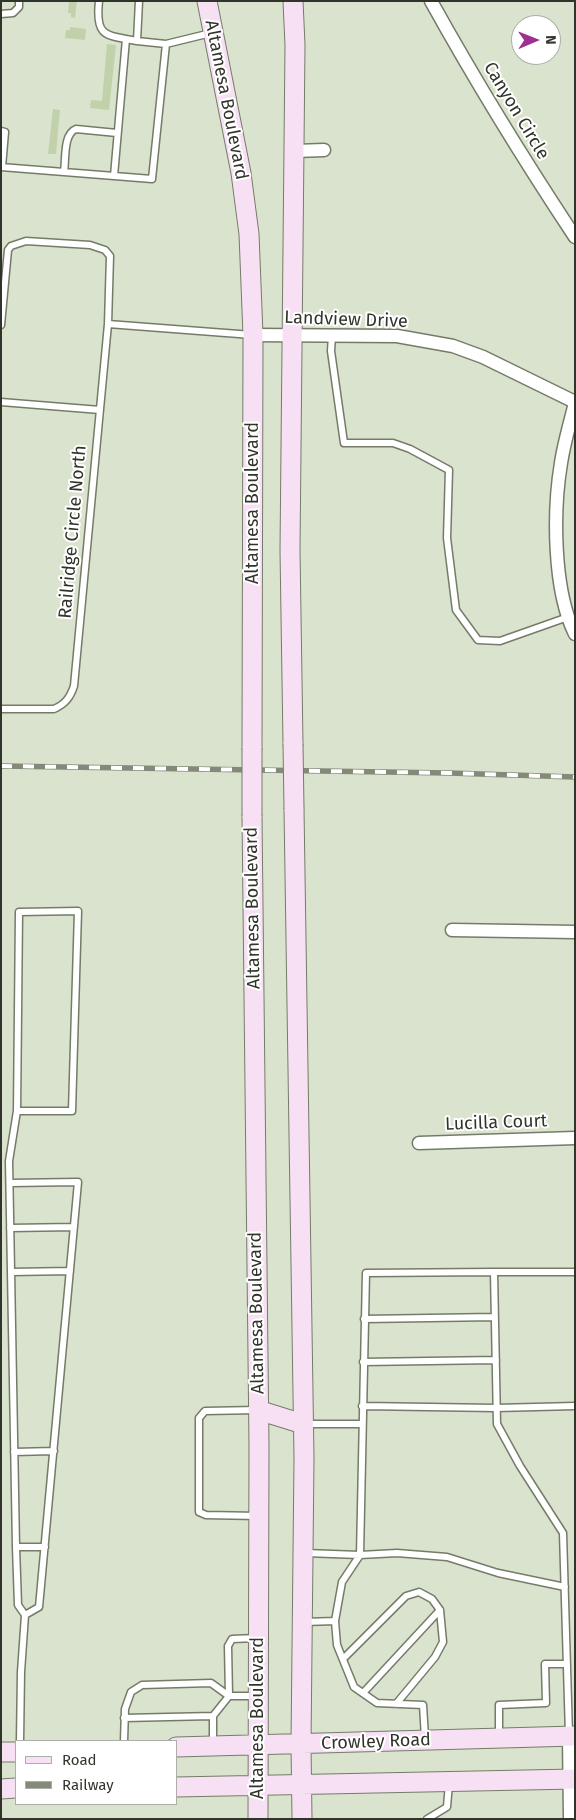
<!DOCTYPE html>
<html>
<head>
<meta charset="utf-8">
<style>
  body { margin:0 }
  #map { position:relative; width:576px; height:1820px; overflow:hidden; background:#dae3cd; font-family:"Fira Sans",sans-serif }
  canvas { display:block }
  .frame { position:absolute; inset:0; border:2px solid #30342b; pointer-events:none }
  .legend { position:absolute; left:15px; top:1740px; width:162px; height:65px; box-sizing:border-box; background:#fff; border:1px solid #acaeaa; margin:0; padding:6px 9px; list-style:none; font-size:15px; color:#30342b }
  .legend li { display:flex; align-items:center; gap:10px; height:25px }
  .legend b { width:25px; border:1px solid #acaeaa }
  .north { position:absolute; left:511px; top:15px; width:50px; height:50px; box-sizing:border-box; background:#fff; border:1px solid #acaeaa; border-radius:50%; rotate:89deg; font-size:14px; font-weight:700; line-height:20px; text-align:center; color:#30342b }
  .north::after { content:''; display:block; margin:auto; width:18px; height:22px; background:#9d3090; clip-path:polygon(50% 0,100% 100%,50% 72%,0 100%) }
</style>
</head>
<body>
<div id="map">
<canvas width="576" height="1820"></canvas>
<div class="frame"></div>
<ul class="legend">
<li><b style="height:6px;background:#f8e0f4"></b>Road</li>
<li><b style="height:6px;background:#838a7a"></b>Railway</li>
</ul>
<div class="north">N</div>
</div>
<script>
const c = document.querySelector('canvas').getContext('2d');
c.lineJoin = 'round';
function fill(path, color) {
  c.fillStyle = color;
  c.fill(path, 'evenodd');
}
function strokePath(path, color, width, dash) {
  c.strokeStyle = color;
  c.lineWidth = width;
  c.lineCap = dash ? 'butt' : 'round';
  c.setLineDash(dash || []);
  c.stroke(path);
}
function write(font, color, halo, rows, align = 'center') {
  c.font = font + ' "Fira Sans",sans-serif';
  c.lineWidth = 4;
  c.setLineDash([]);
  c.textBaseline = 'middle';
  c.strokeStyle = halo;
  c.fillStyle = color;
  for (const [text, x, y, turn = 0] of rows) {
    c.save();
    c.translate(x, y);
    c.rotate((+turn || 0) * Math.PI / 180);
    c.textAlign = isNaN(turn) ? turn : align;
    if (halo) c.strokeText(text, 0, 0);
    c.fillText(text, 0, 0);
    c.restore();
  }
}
const green = new Path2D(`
  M 69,1 L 77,1 L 75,18 L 71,17 L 71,13 L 68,13 Z
  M 70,27 L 86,29 L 85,40 L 65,38 L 66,30 L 70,30 Z
  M 107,44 L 116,45 L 109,110 L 90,108 L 91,100 L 102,101 Z
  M 53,109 L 60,110 L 56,154 L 48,154 Z`);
const lane = new Path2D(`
  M 99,1 C 95,38 106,35 137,41
  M 1,14 L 13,13 L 19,7 L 19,1
  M 166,44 L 211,33
  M 1,131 L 5,132 L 2,167
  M 1,167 L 152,179 L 166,44 L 137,41 L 139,1
  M 64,172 C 66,159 63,134 76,129 L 117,133
  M 114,176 L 126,39
  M 108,324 L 252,335
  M 1,325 L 8,250 L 11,246 L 26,241 L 90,245 L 105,250 L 110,256 L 108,324 L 74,686 C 70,698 65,704 54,709 L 1,709
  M 332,336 L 331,351 L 344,443 L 393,443 L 410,449 L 449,470 L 447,538 L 456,610 L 478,640 L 500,641 L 568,617
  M 1,402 L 100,410
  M 17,1111 L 72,1111 L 78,911 L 19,912 L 17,1111 L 9,1161 L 16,1547 L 18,1605 L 25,1615 L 21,1672 L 20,1741
  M 10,1183 L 78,1182 L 39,1607 L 25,1615
  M 10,1228 L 74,1227
  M 11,1272 L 70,1271
  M 494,1272 L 575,1272
  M 364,1319 L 495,1317
  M 363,1362 L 496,1360
  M 362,1406 L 496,1408 L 575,1406
  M 257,1410 L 205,1411 L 199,1418 L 199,1512 L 206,1515 L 258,1516
  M 304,1424 L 361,1424
  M 14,1452 L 54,1451
  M 16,1547 L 45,1547
  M 305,1553 L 360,1555 L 397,1553 L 447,1557 L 498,1573 L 565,1587
  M 304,1622 L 335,1621
  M 343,1659 L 406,1596 L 419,1592 L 432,1599 L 440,1610 L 443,1642 L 435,1657 L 396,1704
  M 363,1693 L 440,1610
  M 256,1696 L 229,1696 L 228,1646 L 232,1639 L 256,1638
  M 124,1718 L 213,1716
  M 499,1737 L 499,1705 L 546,1703 L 545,1664 L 567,1664
  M 425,1738 L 423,1705 L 377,1703 L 354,1687 L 337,1645 L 335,1621 L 342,1582 L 360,1555 L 366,1273 L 494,1272 L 497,1424 L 520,1466 L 563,1533 L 569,1735
  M 124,1741 L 125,1709 L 131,1692 L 142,1685 L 211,1683 L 229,1696 L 213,1716 L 213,1745
  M 427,1819 L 447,1807 L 449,1783`);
const street = new Path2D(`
  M 431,1 C 476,82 524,160 575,237
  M 295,151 L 324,150
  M 253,335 L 397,336 L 453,346 L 483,357 L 575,402
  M 575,403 C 570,423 564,443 561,463 C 553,511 553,590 575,634
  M 452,930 L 575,932
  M 419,1143 L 575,1138
  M 569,1736 L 570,1819`);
const secondary = new Path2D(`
  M 207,1 L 241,173 L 249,234 L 253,335 L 252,748
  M 293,744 L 290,550 L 295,45 L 293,1
  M 294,809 L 304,1459 L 301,1744 L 302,1819
  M 252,816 L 259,1447 L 258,1819
  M 258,1410 L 303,1424
  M 176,1747 L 575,1736
  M 1,1752 L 16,1752
  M 176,1787 L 575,1779
  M 1,1789 L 16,1788`);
const rail = new Path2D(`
  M 1,766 L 449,773 L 575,777`);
const secondaryBridge = new Path2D(`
  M 293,744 L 294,809
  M 252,816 L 252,748`);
const streetNames = [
  ["Altamesa Boulevard",226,100,79],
  ["Canyon Circle",516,111,59],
  ["Landview Drive",346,320,2],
  ["Altamesa Boulevard",253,503,-90],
  ["Railridge Circle North",73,532,-85],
  ["Altamesa Boulevard",253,908,-91],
  ["Lucilla Court",496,1123,-2],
  ["Altamesa Boulevard",257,1313,-91],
  ["Altamesa Boulevard",258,1718,-90],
  ["Crowley Road",376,1742,-2]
];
fill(green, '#c1d2aa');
strokePath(lane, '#747c69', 9);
strokePath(street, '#747c69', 15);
strokePath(secondary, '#747c69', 21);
strokePath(lane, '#fff', 6);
strokePath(street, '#fff', 12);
strokePath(secondary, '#f8e0f4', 19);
strokePath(rail, '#838a7a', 5.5);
strokePath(rail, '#fff', 4, [11]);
strokePath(secondaryBridge, '#747c69', 21, []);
strokePath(secondaryBridge, '#f8e0f4', 19);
write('18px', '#30342b', '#fff', streetNames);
</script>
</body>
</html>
